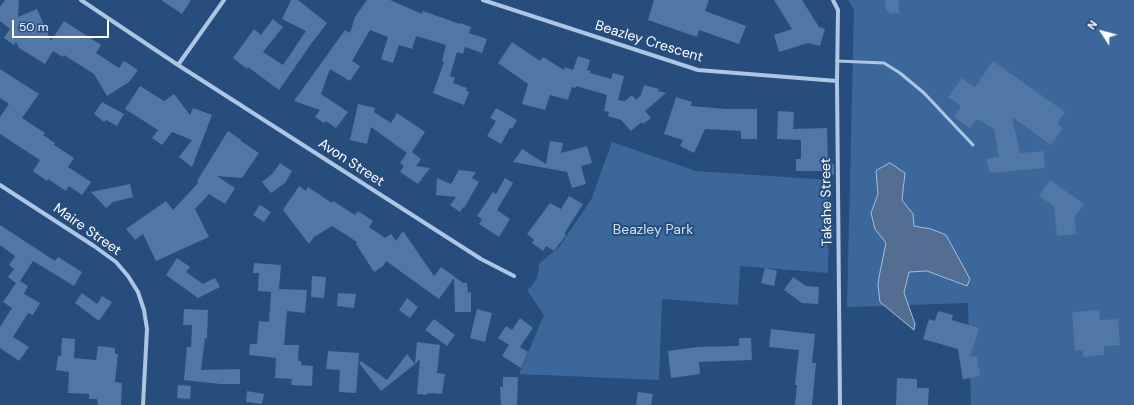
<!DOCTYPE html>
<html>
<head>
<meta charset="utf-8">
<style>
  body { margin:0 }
  #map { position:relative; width:1134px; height:405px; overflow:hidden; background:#274d7d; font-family:"DM Sans",sans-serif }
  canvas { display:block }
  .north { position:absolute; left:1082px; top:12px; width:40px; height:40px; -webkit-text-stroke:3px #274d7d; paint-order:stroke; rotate:306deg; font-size:11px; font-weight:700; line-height:16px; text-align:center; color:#fff }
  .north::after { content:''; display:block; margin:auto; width:14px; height:18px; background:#fff; clip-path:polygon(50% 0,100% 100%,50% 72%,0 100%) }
  .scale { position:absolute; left:12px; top:20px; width:97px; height:18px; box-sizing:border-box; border:2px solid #fff; border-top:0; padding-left:5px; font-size:12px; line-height:14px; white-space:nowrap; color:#fff; -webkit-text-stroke:3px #274d7d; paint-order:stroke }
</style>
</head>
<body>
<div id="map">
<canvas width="1134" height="405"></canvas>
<div class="north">N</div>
<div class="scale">50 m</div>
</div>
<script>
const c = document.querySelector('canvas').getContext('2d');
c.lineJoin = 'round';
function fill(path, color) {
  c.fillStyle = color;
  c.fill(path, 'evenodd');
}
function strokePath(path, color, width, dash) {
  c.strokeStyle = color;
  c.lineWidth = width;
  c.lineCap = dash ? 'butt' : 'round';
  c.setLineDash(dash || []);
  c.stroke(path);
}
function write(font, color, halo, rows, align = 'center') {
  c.font = font + ' "DM Sans",sans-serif';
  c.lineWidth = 4;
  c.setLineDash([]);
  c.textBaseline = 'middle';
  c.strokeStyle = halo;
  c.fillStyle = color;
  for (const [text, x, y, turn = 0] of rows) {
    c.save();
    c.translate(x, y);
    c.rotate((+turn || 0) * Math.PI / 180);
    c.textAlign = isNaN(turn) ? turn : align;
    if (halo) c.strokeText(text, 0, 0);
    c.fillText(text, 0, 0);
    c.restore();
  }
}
const green = new Path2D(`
  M 848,0 L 1134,0 L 1134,405 L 971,405 L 968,303 L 908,305 L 904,293 L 909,272 L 927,271 L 966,286 L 931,229 L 914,226 L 913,214 L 902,200 L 905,173 L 876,171 L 878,194 L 871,213 L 875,229 L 886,243 L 879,276 L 878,285 L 880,302 L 885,306 L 847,307 L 854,10 Z
  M 612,142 L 696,171 L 829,180 L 828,273 L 740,266 L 738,305 L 662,299 L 659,380 L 519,374 L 544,315 L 527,290 C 537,283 538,276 539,264 L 559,247 L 591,200 Z`);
const water = new Path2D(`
  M 890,163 L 905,173 L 902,200 L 913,214 L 914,226 L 931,229 L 946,235 L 970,279 L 967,286 L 927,271 L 909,272 L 904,293 L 915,324 L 914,330 L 880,302 L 878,285 L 879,277 L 886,243 L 875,229 L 871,213 L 878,194 L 876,171 Z`);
const building = new Path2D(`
  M 5,0 L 19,0 L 18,17 L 37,9 L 51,41 L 64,21 L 101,45 L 96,53 L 119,68 L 124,61 L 138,70 L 129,82 L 107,96 L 94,74 L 64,55 L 63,57 L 53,51 L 45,64 L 19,48 L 16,42 L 14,45 L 4,38 L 10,29 L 0,21 L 0,7 Z
  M 161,0 L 191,0 L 182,14 Z
  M 291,0 L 298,0 L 327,23 L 311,44 L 279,90 L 248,67 L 247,69 L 233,58 L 254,29 L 261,35 L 273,19 L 283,27 L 263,52 L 283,65 L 306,31 L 282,19 Z
  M 367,0 L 390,0 L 422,14 L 423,11 L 460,24 L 460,23 L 471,27 L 469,33 L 487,39 L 482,53 L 465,47 L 463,54 L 457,52 L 450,76 L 455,78 L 453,83 L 467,88 L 466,90 L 469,92 L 464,105 L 433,93 L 444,62 L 442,61 L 446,45 L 416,36 L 412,49 L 399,45 L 393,63 L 381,59 L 388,37 L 370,30 L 352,61 L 360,66 L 350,81 L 330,69 L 321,94 L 348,112 L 336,128 L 326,121 L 324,123 L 315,117 L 320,110 L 294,101 L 345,30 L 350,33 L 355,17 Z
  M 654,0 L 709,0 L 705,11 L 746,26 L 739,44 L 699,30 L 697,37 L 648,20 Z
  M 774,0 L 802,0 L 819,27 L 825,29 L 820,46 L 808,43 L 779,52 L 774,35 L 792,29 Z
  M 885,0 L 898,0 L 899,13 L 889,14 L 889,11 L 886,11 Z
  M 512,42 L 540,61 L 543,57 L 564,70 L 565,67 L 573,70 L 578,56 L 590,60 L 587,70 L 591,71 L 590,73 L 611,79 L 613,73 L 624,76 L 618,100 L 625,101 L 632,95 L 636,100 L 641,95 L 644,85 L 659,89 L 658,91 L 666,93 L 645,111 L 651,118 L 643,124 L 642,122 L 631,131 L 621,120 L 608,116 L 609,112 L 604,111 L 607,95 L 576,86 L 576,88 L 572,87 L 568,100 L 550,95 L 545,110 L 522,104 L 528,84 L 498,63 Z
  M 993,61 L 1065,112 L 1057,124 L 1063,128 L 1051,145 L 1012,117 L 1020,153 L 1044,151 L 1045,168 L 990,173 L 986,159 L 999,157 L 994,129 L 977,119 L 970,128 L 954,117 L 961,106 L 948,97 L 962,78 L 975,87 Z
  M 0,69 L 39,94 L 22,118 L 45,133 L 43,135 L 55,143 L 54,145 L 74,158 L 68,167 L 91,182 L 82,195 L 69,186 L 66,191 L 48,179 L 47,181 L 33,171 L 40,160 L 0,134 L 0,117 L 9,104 L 0,98 Z
  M 140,86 L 164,101 L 174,94 L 190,115 L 193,108 L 212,115 L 192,167 L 179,157 L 192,140 L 172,132 L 162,145 L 152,138 L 158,130 L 125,109 Z
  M 676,97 L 692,102 L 691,106 L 725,109 L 757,109 L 757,139 L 741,139 L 741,131 L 705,129 L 694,153 L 680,146 L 683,140 L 664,134 Z
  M 102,102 L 124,114 L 117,126 L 106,120 L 104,122 L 94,114 Z
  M 358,104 L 375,108 L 374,112 L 391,123 L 397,113 L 425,132 L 412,152 L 421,159 L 416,166 L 430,168 L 418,184 L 400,172 L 404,166 L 400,163 L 407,153 L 371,127 L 367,144 L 350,140 Z
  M 496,108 L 517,120 L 512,129 L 510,128 L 501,144 L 487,136 L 496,121 L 490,118 Z
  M 778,111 L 794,112 L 793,129 L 827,128 L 828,163 L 834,164 L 834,175 L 824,175 L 824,171 L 796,171 L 796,159 L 801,159 L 801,140 L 777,139 Z
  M 228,131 L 241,140 L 241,141 L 259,153 L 242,178 L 217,176 L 235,188 L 225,204 L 209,194 L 195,209 L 209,237 L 156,261 L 143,234 L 135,240 L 126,229 L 166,201 L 173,210 L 199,182 L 197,181 Z
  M 550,141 L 563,143 L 561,153 L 587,146 L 592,163 L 581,166 L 586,184 L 572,188 L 567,172 L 513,162 L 522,149 L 546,164 Z
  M 280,163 L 292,171 L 285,183 L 271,193 L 262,182 L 273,173 Z
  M 459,170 L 476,172 L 472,178 L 479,182 L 464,208 L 463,207 L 460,212 L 450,205 L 456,197 L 436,195 L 437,178 L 451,184 Z
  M 505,178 L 513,183 L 497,210 L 510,219 L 499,237 L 479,224 L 482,219 L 477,216 L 493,192 L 496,194 Z
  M 1050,180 L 1084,204 L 1074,218 L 1076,234 L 1057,236 L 1054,206 L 1039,196 Z
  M 130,184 L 133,197 L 113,202 L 106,208 L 91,192 Z
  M 299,186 L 306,191 L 308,187 L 332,203 L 333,201 L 355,215 L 358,211 L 373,221 L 369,227 L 385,238 L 391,234 L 396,241 L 403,231 L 434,276 L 441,267 L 463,283 L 467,283 L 468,293 L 471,292 L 471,312 L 455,312 L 454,278 L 439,299 L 386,261 L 383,266 L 374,272 L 356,244 L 357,242 L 332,226 L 314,237 L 309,244 L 283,210 Z
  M 569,196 L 583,204 L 564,234 L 566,235 L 554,251 L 546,246 L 543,251 L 532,243 L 534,240 L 527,234 L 550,203 L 561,209 Z
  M 260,205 L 271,212 L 264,222 L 253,215 Z
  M 0,225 L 55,261 L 58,257 L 82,272 L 74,286 L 33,261 L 20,281 L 28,286 L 24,294 L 40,303 L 33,315 L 28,313 L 13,337 L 29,347 L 19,361 L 0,348 L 0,327 L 12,308 L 3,302 L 16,283 L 8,277 L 14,269 L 9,265 L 15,256 L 0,245 Z
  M 177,258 L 190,267 L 186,272 L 203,284 L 215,278 L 220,287 L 198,298 L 166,275 Z
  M 254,263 L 281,265 L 279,289 L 307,290 L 305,313 L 287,311 L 284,345 L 299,345 L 298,361 L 301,361 L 301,365 L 313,366 L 312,386 L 291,385 L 292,379 L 275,378 L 276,358 L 249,355 L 250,344 L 257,344 L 259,321 L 269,322 L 271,292 L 258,291 L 259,273 L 253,273 Z
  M 765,268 L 777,271 L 774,286 L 761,283 Z
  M 312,276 L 326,277 L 324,298 L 311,297 Z
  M 793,277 L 806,286 L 819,287 L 818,304 L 802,303 L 784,290 Z
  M 82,293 L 97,304 L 102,296 L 112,302 L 99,321 L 75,303 Z
  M 338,293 L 356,294 L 354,308 L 337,306 Z
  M 407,298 L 418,307 L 410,318 L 399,310 Z
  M 184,309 L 208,310 L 207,338 L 205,338 L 201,370 L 240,369 L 240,384 L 220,384 L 184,380 L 187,347 L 191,347 L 192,325 L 183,325 Z
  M 477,309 L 492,313 L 485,342 L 470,338 Z
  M 1099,310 L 1100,320 L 1118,319 L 1120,345 L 1104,346 L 1104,355 L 1083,357 L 1083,350 L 1075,351 L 1072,312 Z
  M 938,311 L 953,315 L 952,320 L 979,328 L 970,357 L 977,356 L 980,376 L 964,379 L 963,381 L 958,349 L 923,339 L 929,319 L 935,321 Z
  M 520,318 L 533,328 L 520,347 L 528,352 L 521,368 L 502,356 L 509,345 L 498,338 L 506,326 L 512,330 Z
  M 434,319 L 455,335 L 447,346 L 425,330 Z
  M 771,329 L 815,334 L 812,363 L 816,363 L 812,405 L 795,405 L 797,385 L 795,385 L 799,350 L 769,347 Z
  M 62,338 L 75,339 L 74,358 L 96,360 L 98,346 L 115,348 L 115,354 L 118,354 L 115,382 L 122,383 L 121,405 L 98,405 L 97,399 L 89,399 L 89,394 L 68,393 L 69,372 L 56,370 L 58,356 L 61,356 Z
  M 739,338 L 751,338 L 752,360 L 699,362 L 700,374 L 671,378 L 668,351 L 697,347 L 739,346 Z
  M 417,342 L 440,345 L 437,373 L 445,374 L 442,394 L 427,393 L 427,395 L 417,394 L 420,359 L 415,364 Z
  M 328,351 L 359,353 L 356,393 L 339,392 L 340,370 L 326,369 Z
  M 407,354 L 415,364 L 381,391 L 359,363 L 361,361 L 387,380 Z
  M 503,377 L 518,377 L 517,405 L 501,405 L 500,387 L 503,387 Z
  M 897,378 L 917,379 L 917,388 L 929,388 L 928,405 L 896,405 Z
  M 178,385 L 191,386 L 190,399 L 177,398 Z
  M 247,391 L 264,394 L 262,404 L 246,402 Z
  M 638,392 L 653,394 L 651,405 L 636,405 Z`);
const lane = new Path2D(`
  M 837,61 L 884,63 L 900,73 L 924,93 L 973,145`);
const street = new Path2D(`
  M 81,0 L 178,65 L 481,259 L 514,276
  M 483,0 L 698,70 L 837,81
  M 833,0 L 838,10 L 837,81 L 840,405
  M 178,65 L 224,0
  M 0,185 L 94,246 L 116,262 L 128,276 L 138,292 L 144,310 L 147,329 L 143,405`);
const streetNames = [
  ["Beazley Crescent",649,42,17],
  ["Avon Street",351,163,33],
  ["Takahe Street",827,202,-91],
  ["Maire Street",87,230,35]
];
const parkNames = [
  ["Beazley Park",653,230]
];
fill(green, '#3b679a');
fill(water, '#536e90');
strokePath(water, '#a1c1e5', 1);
fill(building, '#5077a5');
strokePath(lane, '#adc6e4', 3);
strokePath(street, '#adc6e4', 4);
write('14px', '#fff', '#274d7d', streetNames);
write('14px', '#cfe0f4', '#274d7d', parkNames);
</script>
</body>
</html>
